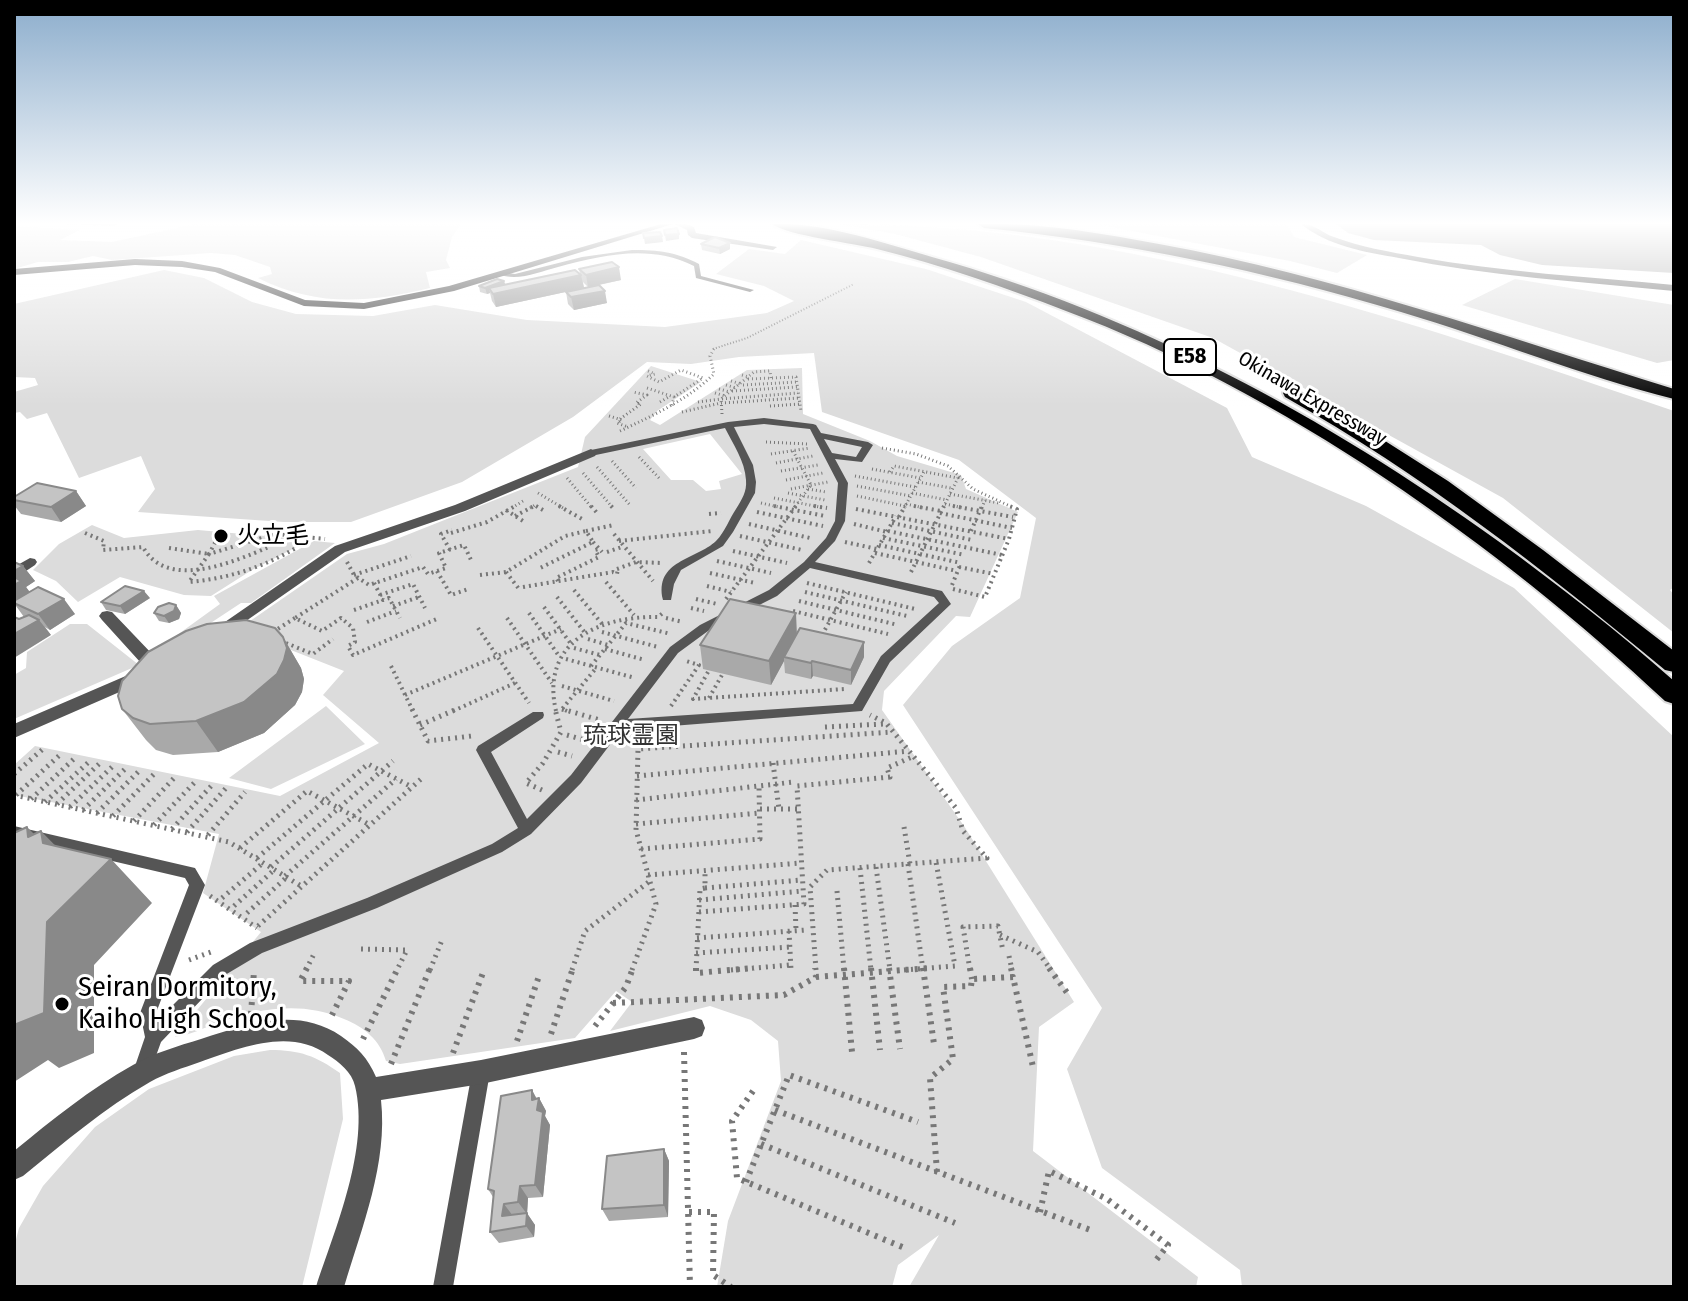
<!DOCTYPE html>
<html>
<head>
<meta charset="utf-8">
<style>
  body { margin:0 }
  #map { position:relative; width:1688px; height:1301px; overflow:hidden; background:#fff; font-family:"Fira Sans Condensed",sans-serif }
  canvas { display:block }
  .frame { position:absolute; inset:0; border:16px solid #000; pointer-events:none }
</style>
</head>
<body>
<div id="map">
<canvas width="1688" height="1301"></canvas>
<div class="frame"></div>
</div>
<script>
const c = document.querySelector('canvas').getContext('2d');
c.lineJoin = 'round';
function fill(path, color) {
  c.fillStyle = color;
  c.fill(path, 'evenodd');
}
function strokePath(path, color, width, dash) {
  c.strokeStyle = color;
  c.lineWidth = width;
  c.lineCap = dash ? 'butt' : 'round';
  c.setLineDash(dash || []);
  c.stroke(path);
}
function write(font, color, halo, rows, align = 'center') {
  c.font = font + ' "Fira Sans Condensed","Noto Sans JP",sans-serif';
  c.lineWidth = 6;
  c.setLineDash([]);
  c.textBaseline = 'middle';
  c.strokeStyle = halo;
  c.fillStyle = color;
  for (const [text, x, y, turn = 0] of rows) {
    c.save();
    c.translate(x, y);
    c.rotate((+turn || 0) * Math.PI / 180);
    c.textAlign = isNaN(turn) ? turn : align;
    if (halo) c.strokeText(text, 0, 0);
    c.fillText(text, 0, 0);
    c.restore();
  }
}
const green = new Path2D(`
  M 195,224 L 461,224 L 452,237 L 446,260 L 450,268 L 426,272 L 430,288 C 367,303 317,307 258,278 L 272,274 L 270,267 L 235,255 L 211,253 L 112,260 L 93,256 L 68,262 L 38,262 L 14,269 L 14,226 L 80,230 L 60,240 L 112,242 Z
  M 839,224 C 1128,224 1403,319 1674,411 L 1674,587 L 1670,590 L 1674,595 L 1674,633 L 1503,498 L 1213,338 L 981,257 L 895,234 Z
  M 1095,224 L 1287,224 L 1294,237 L 1367,255 L 1337,273 L 1290,261 Z
  M 801,240 L 926,269 L 1026,302 L 1227,408 L 1252,457 L 1366,506 L 1514,588 L 1674,737 L 1674,1287 L 1242,1287 L 1240,1270 L 1102,1168 L 1067,1069 L 1102,1008 L 903,705 L 952,646 L 1020,598 L 1036,518 L 959,460 L 822,412 L 814,353 L 739,357 L 691,364 L 647,362 L 573,417 L 462,482 L 351,522 L 284,522 L 138,512 L 155,489 L 141,456 L 79,478 L 47,413 L 27,419 L 20,412 L 14,413 L 14,392 L 38,385 L 35,378 L 14,377 L 14,304 L 164,270 L 204,278 L 252,302 L 296,314 L 373,316 L 435,305 L 527,320 L 665,327 L 767,313 L 794,301 L 764,286 L 716,274 L 749,249 L 785,254 Z
  M 1515,279 L 1674,305 L 1674,360 L 1657,363 L 1462,305 Z
  M 651,366 L 701,382 L 657,411 L 650,420 L 660,425 L 747,370 L 802,368 L 803,414 L 870,441 L 897,456 L 961,475 L 966,489 L 1018,512 L 970,617 L 956,616 L 884,691 L 882,710 L 964,826 L 1074,1002 L 1039,1027 L 1033,1151 L 1198,1277 L 1196,1287 L 909,1287 L 939,1235 L 898,1265 L 892,1287 L 717,1287 L 728,1221 L 781,1081 L 778,1041 L 751,1020 L 710,1006 L 610,1031 L 632,1002 L 616,991 L 575,1038 L 400,1064 L 386,1061 C 380,1040 364,1027 344,1019 C 301,1001 261,1008 217,1023 C 204,1028 190,1035 175,1037 L 261,932 L 203,893 L 219,834 L 14,795 L 14,765 L 35,746 L 280,796 L 379,743 L 323,695 L 344,671 L 263,639 L 227,637 L 347,554 L 384,544 L 578,467 L 585,437 ZM 710,434 L 742,474 L 719,481 L 721,489 L 706,491 L 693,480 L 671,480 L 643,449 Z
  M 92,525 L 124,538 L 198,530 L 310,540 L 252,570 L 211,596 L 184,595 L 120,577 L 78,602 L 56,581 L 33,570 L 59,544 Z
  M 314,541 L 335,543 L 251,603 L 241,603 L 197,632 L 166,643 L 220,604 L 214,596 Z
  M 70,624 L 87,624 L 139,665 L 14,719 L 14,675 L 26,668 L 27,652 Z
  M 326,706 L 365,744 L 271,789 L 229,778 Z
  M 270,1050 C 300,1050 316,1056 340,1073 L 343,1119 L 302,1287 L 14,1287 L 14,1247 L 19,1228 L 43,1186 L 95,1127 L 149,1089 L 234,1056 Z`);
const water = new Path2D(`
  M 1336,224 L 1674,224 L 1674,273 L 1542,265 L 1500,255 L 1481,245 L 1374,240 L 1348,233 Z`);
const pathFar4 = new Path2D(`
  M 713,349 L 747,338 L 854,284`);
const pathFar3 = new Path2D(`
  M 648,371 L 655,374 L 647,376 L 659,382 L 681,370 L 703,378 L 674,397
  M 742,375 L 749,377
  M 748,379 L 796,377 L 801,411
  M 731,381 L 741,384
  M 726,385 L 736,388
  M 743,385 L 797,382
  M 647,388 L 674,397 L 672,406
  M 719,389 L 730,392
  M 732,391 L 797,387
  M 715,393 L 725,396
  M 660,402 L 670,396
  M 698,402 L 721,399 L 754,372 L 770,371 L 771,378
  M 721,403 L 799,398
  M 770,406 L 800,404
  M 682,412 L 721,403
  M 722,414 L 721,399 L 798,393
  M 609,416 L 622,420 L 617,423 L 628,427
  M 620,419 L 641,404 L 636,403 L 647,395 L 633,392
  M 620,431 C 654,415 687,400 714,374 L 710,356 L 715,347
  M 766,442 L 807,444
  M 882,448 L 916,454 L 948,466 L 973,489 L 1014,508
  M 793,451 L 811,485 L 794,508
  M 771,454 L 810,448
  M 639,457 L 660,479
  M 612,461 L 636,488
  M 776,463 L 813,456
  M 597,467 L 630,505
  M 872,469 L 920,478
  M 781,471 L 818,465
  M 890,472 L 894,466 L 958,478 L 943,508
  M 583,473 L 613,508
  M 855,476 L 915,487
  M 567,478 L 592,508
  M 786,480 L 823,473
  M 918,482 L 951,488
  M 857,486 L 911,496
  M 791,489 L 828,482
  M 808,489 L 826,492
  M 538,493 L 563,508
  M 788,493 L 825,500
  M 912,493 L 947,500
  M 950,494 L 999,503
  M 857,496 L 905,506
  M 774,498 L 825,508
  M 761,503 L 783,508
  M 906,504 L 924,508
  M 945,504 L 964,508
  M 512,508 L 523,501
  M 530,508 L 535,505 L 539,508
  M 904,508 L 924,472
  M 982,508 L 985,500`);
const pathFar2 = new Path2D(`
  M 536,506 L 543,510
  M 559,506 L 582,519
  M 591,506 L 598,514
  M 611,506 L 614,509
  M 774,506 L 825,516
  M 814,506 L 827,508
  M 914,506 L 941,511
  M 953,506 L 1013,517
  M 856,509 L 1009,539
  M 506,510 L 523,521
  M 757,512 L 823,526
  M 940,513 L 1012,528
  M 709,514 L 721,513
  M 515,516 L 534,506
  M 899,517 L 905,506
  M 892,523 L 972,540
  M 749,524 L 810,538
  M 854,524 L 887,532
  M 586,531 L 614,525
  M 888,531 L 1002,555
  M 971,531 L 982,506
  M 85,533 L 104,541 L 103,550 L 143,547 C 167,591 233,562 269,547
  M 451,533 L 487,522 L 515,506
  M 614,534 L 653,581
  M 740,536 L 802,550
  M 218,537 L 209,554 L 275,534 L 325,539
  M 883,538 L 965,555
  M 619,541 L 712,531
  M 593,542 L 602,552
  M 845,542 L 877,549
  M 879,545 L 961,563
  M 169,548 L 209,554
  M 450,550 L 441,534 L 452,530
  M 733,551 L 787,563
  M 607,552 L 622,547
  M 875,553 L 957,571
  M 209,554 L 189,582 C 235,578 275,563 313,537
  M 717,561 L 771,573
  M 347,562 L 354,575 L 369,585 L 423,567 L 428,574 L 446,568 L 439,553 L 464,545 L 471,560
  M 869,563 L 896,516
  M 959,567 L 994,574
  M 617,569 L 636,562 L 663,563
  M 437,571 L 451,595 L 468,589
  M 506,572 L 519,589
  M 911,572 L 944,506
  M 710,573 L 755,583
  M 354,575 L 411,556
  M 480,575 L 506,572 L 565,536 L 586,531 L 593,542 L 538,569
  M 358,578 L 295,618 L 322,631 L 341,618 L 353,628 L 355,642 L 348,646 L 353,655 L 439,618
  M 558,581 L 556,578 L 599,557 L 595,550 L 599,549
  M 606,582 L 634,615
  M 374,583 L 383,600 L 389,598 L 400,618
  M 807,583 L 915,609
  M 952,585 L 961,563
  M 707,586 L 731,592
  M 523,587 L 613,572 L 617,574 L 618,569
  M 953,589 L 985,597 L 1009,539 L 1017,509 L 1009,506
  M 574,590 L 603,625
  M 805,592 L 907,616
  M 380,595 L 413,584 L 425,608
  M 557,597 L 586,634
  M 696,599 L 717,604
  M 726,599 L 796,506
  M 799,601 L 898,625
  M 393,606 L 419,597
  M 544,607 L 571,644
  M 691,608 L 704,611
  M 354,610 L 383,600
  M 793,611 L 888,634
  M 529,613 L 559,656
  M 507,618 L 552,683
  M 666,618 L 683,622
  M 367,622 L 396,611
  M 478,628 L 529,703
  M 273,632 L 295,618
  M 602,632 L 658,647
  M 822,635 L 846,592
  M 588,639 L 608,645
  M 286,643 L 313,654 L 333,639
  M 574,648 L 600,655
  M 605,649 L 645,660
  M 566,659 L 635,678
  M 391,666 L 413,711
  M 591,666 L 626,623 L 671,634
  M 708,672 L 693,699 L 845,689
  M 562,686 L 614,701
  M 405,695 L 561,629
  M 709,698 L 722,675
  M 671,706 L 699,665 L 686,661
  M 453,711 L 515,683
  M 556,711 C 540,642 599,616 658,617 L 664,612
  M 567,711 L 562,709 L 597,667`);
const pathFar1 = new Path2D(`
  M 412,709 L 428,741 L 472,736
  M 562,709 L 600,720
  M 420,725 L 457,709
  M 825,727 L 884,724
  M 567,735 L 584,740
  M 558,752 L 572,756
  M 773,763 L 779,809
  M 14,774 L 43,749
  M 637,776 L 909,751
  M 542,790 L 526,783 L 543,763 L 561,732 L 555,709
  M 14,795 L 229,842 L 301,886
  M 16,795 L 62,753
  M 31,799 L 76,757
  M 636,800 L 794,782
  M 45,802 L 91,760
  M 57,804 L 101,762
  M 70,807 L 114,765
  M 760,809 L 798,809
  M 83,810 L 127,767
  M 97,813 L 140,770
  M 113,816 L 155,773
  M 134,821 L 175,777
  M 636,824 L 760,813
  M 154,825 L 196,781
  M 904,827 L 910,864
  M 172,829 L 212,785
  M 187,832 L 226,788
  M 208,835 L 245,792
  M 240,848 L 307,791 L 370,825
  M 641,849 L 760,839 L 759,787
  M 257,858 L 368,764 L 412,787
  M 908,864 L 923,970
  M 271,867 L 393,761
  M 876,867 L 890,970
  M 860,868 L 871,970
  M 648,875 L 801,863
  M 285,876 L 396,779
  M 705,888 L 802,880
  M 837,891 L 844,970
  M 210,896 L 257,928
  M 222,898 L 263,863
  M 699,900 L 803,891
  M 795,905 L 796,930
  M 234,906 L 274,870
  M 699,912 L 804,904 L 797,786 L 890,777 L 887,768 L 912,757
  M 247,913 L 287,877
  M 258,926 L 421,779
  M 789,931 L 791,970
  M 1000,935 L 1038,952 L 1051,970
  M 697,938 L 806,930
  M 361,949 L 407,950 L 397,970
  M 696,953 L 790,947
  M 1009,956 L 1012,970
  M 189,960 L 211,952
  M 306,970 L 314,954
  M 430,970 L 442,940
  M 572,970 L 585,931 L 650,881
  M 632,970 L 656,904 L 636,830 L 638,749 L 892,732
  M 696,970 L 700,889 L 705,888 L 705,870
  M 731,970 L 790,965
  M 816,970 L 810,887 L 827,870 L 987,858 L 963,831 L 956,808 L 886,723 L 870,715
  M 904,970 L 955,966 L 936,862
  M 970,970 L 963,927 L 998,926 L 1003,951`);
const path = new Path2D(`
  M 307,968 L 300,981 L 349,981 L 331,1017
  M 696,968 L 696,973 L 754,968
  M 844,968 L 852,1052
  M 871,968 L 880,1050
  M 889,968 L 900,1049
  M 923,968 L 934,1044
  M 970,968 L 972,979
  M 1011,968 L 1013,977
  M 1049,968 L 1068,994
  M 816,977 L 929,968
  M 613,1003 L 784,995 L 816,977 L 815,968
  M 251,1014 L 254,971
  M 595,1026 L 626,987 L 633,968
  M 551,1034 L 573,968
  M 363,1039 L 398,968
  M 517,1041 L 539,976
  M 684,1052 L 690,1287
  M 453,1053 L 484,970
  M 391,1064 L 430,968
  M 753,1091 L 732,1121 L 737,1178 L 907,1249
  M 775,1110 L 1093,1231
  M 761,1144 L 955,1223
  M 937,1172 L 930,1078 L 953,1059 L 943,987 L 971,986 L 972,979 L 1013,977 L 1033,1067
  M 746,1182 L 789,1075 L 918,1122
  M 689,1212 L 714,1212 L 713,1275 L 731,1287
  M 1040,1212 L 1049,1171 L 1107,1199 L 1168,1245 L 1153,1264`);
const service = new Path2D(`
  M 632,250 C 659,250 676,252 699,264 L 701,276 L 754,290 L 750,292 L 696,278 L 694,266 C 649,244 604,255 558,267 C 539,272 517,282 498,274 L 501,272 L 515,274 L 582,257 Z
  M 764,418 L 813,424 L 816,425 L 821,433 L 868,442 L 873,445 L 862,462 L 835,459 L 848,483 L 845,521 L 835,541 L 815,562 L 942,591 L 951,604 L 890,662 L 862,711 L 621,730 L 581,783 L 531,834 L 502,852 L 377,908 L 262,953 L 225,975 L 161,1042 L 148,1078 L 142,1081 L 136,1078 L 133,1072 L 145,1037 L 140,1013 L 189,885 L 185,878 L 14,838 L 14,826 L 195,868 L 205,885 L 156,1013 L 158,1020 L 213,965 L 250,943 L 367,898 L 492,844 L 518,828 L 476,750 L 478,746 L 533,712 L 543,712 L 544,715 L 543,718 L 491,752 L 527,819 L 571,775 L 670,647 L 700,625 L 769,590 L 804,562 L 826,538 L 835,521 L 838,483 L 810,429 L 764,424 L 734,427 L 753,465 L 756,482 L 755,493 L 733,532 L 723,546 L 681,570 L 674,584 L 671,600 L 663,600 C 654,560 696,560 716,541 C 725,532 729,519 736,509 C 742,499 747,492 746,480 C 745,461 733,444 725,428 L 591,456 L 586,453 L 591,450 L 728,422 ZM 824,439 L 862,447 L 856,457 L 832,453 ZM 810,568 L 934,597 L 939,603 L 881,656 L 853,704 L 628,719 L 678,653 L 708,631 L 777,596 Z
  M 481,1063 L 487,1066 L 490,1072 L 453,1287 L 433,1287 L 472,1072 L 475,1066 Z`);
const minor = new Path2D(`
  M 675,224 L 686,224 L 694,227 L 696,233 L 777,247 L 773,250 L 692,238 L 688,235 L 687,230 Z
  M 591,449 L 597,453 L 595,456 L 465,511 L 345,552 L 223,637 L 217,638 L 209,633 L 335,546 L 455,505 Z
  M 30,558 L 35,559 L 37,562 L 35,565 L 14,579 L 14,567 Z
  M 107,611 L 112,612 L 154,656 L 161,670 L 159,674 L 148,674 L 147,680 L 14,738 L 14,724 L 135,672 L 146,672 L 141,663 L 102,620 L 99,616 L 102,612 Z
  M 694,1017 L 702,1020 L 705,1028 L 702,1036 L 694,1039 L 481,1084 L 381,1100 C 388,1163 362,1227 344,1287 L 316,1287 C 335,1229 370,1148 355,1086 C 352,1072 339,1062 328,1055 C 290,1027 240,1048 200,1062 C 183,1068 166,1073 150,1082 C 104,1108 64,1143 23,1176 L 14,1180 L 14,1151 C 52,1120 90,1089 133,1065 C 154,1053 178,1046 201,1039 C 247,1024 297,1006 341,1036 C 357,1047 368,1058 376,1077 L 481,1060 Z`);
const tertiary = new Path2D(`
  M 1301,224 C 1314,223 1322,233 1334,237 C 1361,247 1390,252 1418,257 C 1502,272 1589,277 1674,285 L 1674,291 C 1582,282 1489,276 1399,258 C 1365,252 1328,246 1301,224 Z`);
const secondary = new Path2D(`
  M 661,224 L 673,224 L 454,291 L 364,309 L 304,306 L 215,272 L 182,267 L 135,265 L 14,275 L 14,269 L 135,259 L 182,261 L 220,268 L 305,300 L 364,303 L 449,286 Z`);
const motorway = new Path2D(`
  M 772,224 C 824,222 882,243 932,257 C 1138,315 1324,416 1498,541 C 1558,585 1618,631 1674,681 L 1674,704 L 1665,701 C 1499,545 1281,391 1066,311 C 1004,287 941,265 877,249 C 853,243 789,236 772,224 Z
  M 978,224 C 1038,222 1099,233 1159,244 C 1335,276 1503,336 1674,389 L 1674,399 C 1582,376 1492,339 1401,312 C 1265,271 1126,242 984,228 Z
  M 1291,388 L 1349,418 L 1448,481 L 1543,550 L 1674,651 L 1674,672 L 1665,670 C 1544,570 1422,474 1285,397 L 1283,393 L 1285,389 Z`);
const wall = new Path2D(`
  M 64,224 L 117,224 L 113,226 Z
  M 701,244 L 730,249 L 720,254 L 702,250 Z
  M 579,269 L 621,280 L 599,285 L 607,303 L 574,310 L 568,304 L 566,292 L 588,287 L 583,282 L 584,288 L 496,307 L 492,301 L 490,293 L 487,294 L 480,292 L 479,286 L 504,281 L 505,285 L 580,274 Z
  M 76,491 L 86,506 L 61,522 L 21,514 L 14,505 L 14,497 Z
  M 14,562 L 23,566 L 35,581 L 26,587 L 29,592 L 75,614 L 50,630 L 45,627 L 51,635 L 19,619 L 24,617 L 16,606 L 14,607 Z
  M 150,598 L 125,614 L 106,610 L 101,602 Z
  M 176,605 L 181,613 L 179,619 L 169,623 L 159,621 L 154,613 Z
  M 797,633 L 864,642 L 864,657 L 851,685 L 813,676 L 811,679 L 785,673 L 784,661 L 771,685 L 703,669 L 700,645 Z
  M 283,637 L 301,668 L 304,679 L 302,692 L 295,705 L 264,733 L 218,752 L 173,755 L 156,750 L 146,740 L 122,709 Z
  M 532,1090 L 537,1099 L 539,1098 L 546,1111 L 545,1116 L 550,1125 L 543,1197 L 528,1198 L 527,1214 L 535,1225 L 534,1237 L 499,1243 L 490,1232 L 493,1197 L 488,1189 Z
  M 664,1149 L 669,1161 L 668,1217 L 609,1221 L 602,1209 Z`);
const shadedWall = new Path2D(`
  M 679,234 L 679,239 L 666,241 L 665,235 Z
  M 662,236 L 663,242 L 645,244 L 644,238 Z
  M 730,243 L 730,249 L 720,254 L 719,248 Z
  M 619,267 L 621,280 L 588,287 L 586,275 Z
  M 581,275 L 584,288 L 496,307 L 493,294 Z
  M 504,281 L 506,287 L 489,288 L 490,293 L 487,294 L 485,288 Z
  M 605,291 L 607,303 L 574,310 L 571,297 Z
  M 76,491 L 86,506 L 61,522 L 51,507 Z
  M 23,566 L 35,581 L 26,587 L 33,596 L 14,603 L 14,571 Z
  M 144,591 L 150,598 L 125,614 L 120,606 Z
  M 64,599 L 75,614 L 50,630 L 38,614 Z
  M 176,605 L 181,613 L 179,619 L 169,623 L 164,616 Z
  M 796,613 L 797,636 L 784,657 L 784,661 L 771,685 L 769,661 Z
  M 39,620 L 51,635 L 14,658 L 14,634 Z
  M 283,637 L 301,668 L 304,679 L 302,692 L 295,705 L 264,733 L 218,752 L 196,721 Z
  M 864,642 L 864,657 L 851,685 L 851,670 Z
  M 812,661 L 813,676 L 811,679 L 811,663 Z
  M 27,827 L 43,843 L 41,831 L 85,876 L 111,859 L 152,903 L 94,965 L 94,1053 L 59,1068 L 48,1060 L 14,1082 L 14,1016 L 28,837 Z
  M 532,1090 L 538,1102 L 539,1098 L 546,1111 L 545,1116 L 550,1125 L 543,1197 L 535,1185 Z
  M 664,1149 L 669,1161 L 668,1217 L 664,1205 Z
  M 520,1186 L 528,1198 L 527,1214 L 518,1202 Z
  M 504,1204 L 513,1216 L 502,1216 Z
  M 527,1213 L 535,1225 L 534,1237 L 526,1226 Z`);
const building = new Path2D(`
  M 677,228 L 679,234 L 665,235 L 664,230 Z
  M 660,232 L 662,236 L 644,238 L 643,233 Z
  M 715,237 L 730,243 L 719,248 L 701,244 Z
  M 612,262 L 619,267 L 586,275 L 579,269 Z
  M 575,270 L 581,275 L 493,294 L 489,288 Z
  M 497,279 L 504,281 L 485,288 L 479,286 Z
  M 599,285 L 605,291 L 571,297 L 566,292 Z
  M 37,483 L 76,491 L 51,507 L 14,500 L 14,497 Z
  M 14,562 L 23,566 L 14,571 Z
  M 14,577 L 21,581 L 14,585 Z
  M 125,586 L 144,591 L 120,606 L 101,602 Z
  M 38,587 L 64,599 L 38,614 L 14,603 L 14,601 Z
  M 730,599 L 796,613 L 769,661 L 700,645 Z
  M 169,603 L 176,605 L 174,611 L 164,616 L 154,613 L 158,607 Z
  M 29,615 L 39,620 L 14,634 L 14,617 L 19,619 Z
  M 246,620 L 275,628 L 283,637 L 287,648 L 284,660 L 277,674 L 244,702 L 196,721 L 150,724 L 133,718 L 122,709 L 118,696 L 122,681 L 148,652 L 186,631 L 207,624 Z
  M 800,628 L 864,642 L 851,670 L 812,661 L 811,663 L 784,657 Z
  M 27,827 L 28,837 L 41,831 L 43,843 L 111,859 L 47,922 L 44,1013 L 14,1025 L 14,833 Z
  M 532,1090 L 532,1100 L 539,1098 L 537,1110 L 543,1112 L 535,1185 L 520,1186 L 518,1202 L 504,1204 L 502,1216 L 527,1213 L 526,1226 L 490,1232 L 494,1191 L 488,1189 L 501,1096 Z
  M 664,1149 L 664,1205 L 602,1209 L 607,1156 Z`);
const markers = [
  [221,536,8,"#000"],
  [62,1004,8,"#000"]
];
const farStreetnames = [
  ["Okinawa Expressway",1312,399,30]
];
const shields = [
  [1190,357,52]
];
const shieldNames = [
  ["E58",1190,357]
];
const poiNames = [
  ["火立毛",237,536]
];
const parkNames = [
  ["琉球霊園",631,736]
];
const nearPoinames = [
  ["Seiran Dormitory,",78,988],
  ["Kaiho High School",78,1020]
];
fill(green, '#dcdcdc');
fill(water, '#a3a3a3');
strokePath(motorway, '#dbdbdb', 4);
strokePath(pathFar4, '#777', 2, [1, 2]);
strokePath(pathFar3, '#777', 3, [1, 3]);
strokePath(pathFar2, '#777', 4, [2, 4]);
strokePath(pathFar1, '#777', 5, [2, 5]);
strokePath(path, '#777', 6, [3, 6]);
fill(service, '#555');
fill(minor, '#555');
fill(tertiary, '#555');
fill(secondary, '#222');
fill(motorway, '#000');
fill(wall, '#a9a9a9');
fill(shadedWall, '#898989');
fill(building, '#c4c4c4');
strokePath(building, '#898989', 2);
const sky = c.createLinearGradient(0, 0, 0, 406);
sky.addColorStop(0, '#8cadcc');
sky.addColorStop(0.55, '#fff');
sky.addColorStop(1, '#ffffff00');
c.fillStyle = sky;
c.fillRect(0, 0, 1688, 406);
for (const [x, y, r, color] of markers) {
  const dot = new Path2D();
  dot.arc(x, y, r, 0, 2 * Math.PI);
  c.fillStyle = color;
  c.fill(dot);
  strokePath(dot, '#fff', 3);
}
write('20px', '#000', '#fff', farStreetnames);
for (const [x, y, w] of shields) {
  const box = new Path2D();
  box.roundRect(x - w / 2, y - 18, w, 36, 6);
  c.fillStyle = '#fff';
  c.fill(box);
  strokePath(box, '#000', 2);
}
write('bold 22px', '#000', null, shieldNames);
write('24px', '#000', '#fff', poiNames, 'left');
write('24px', '#333', '#fff', parkNames);
write('28px', '#000', '#fff', nearPoinames, 'left');
</script>
</body>
</html>
